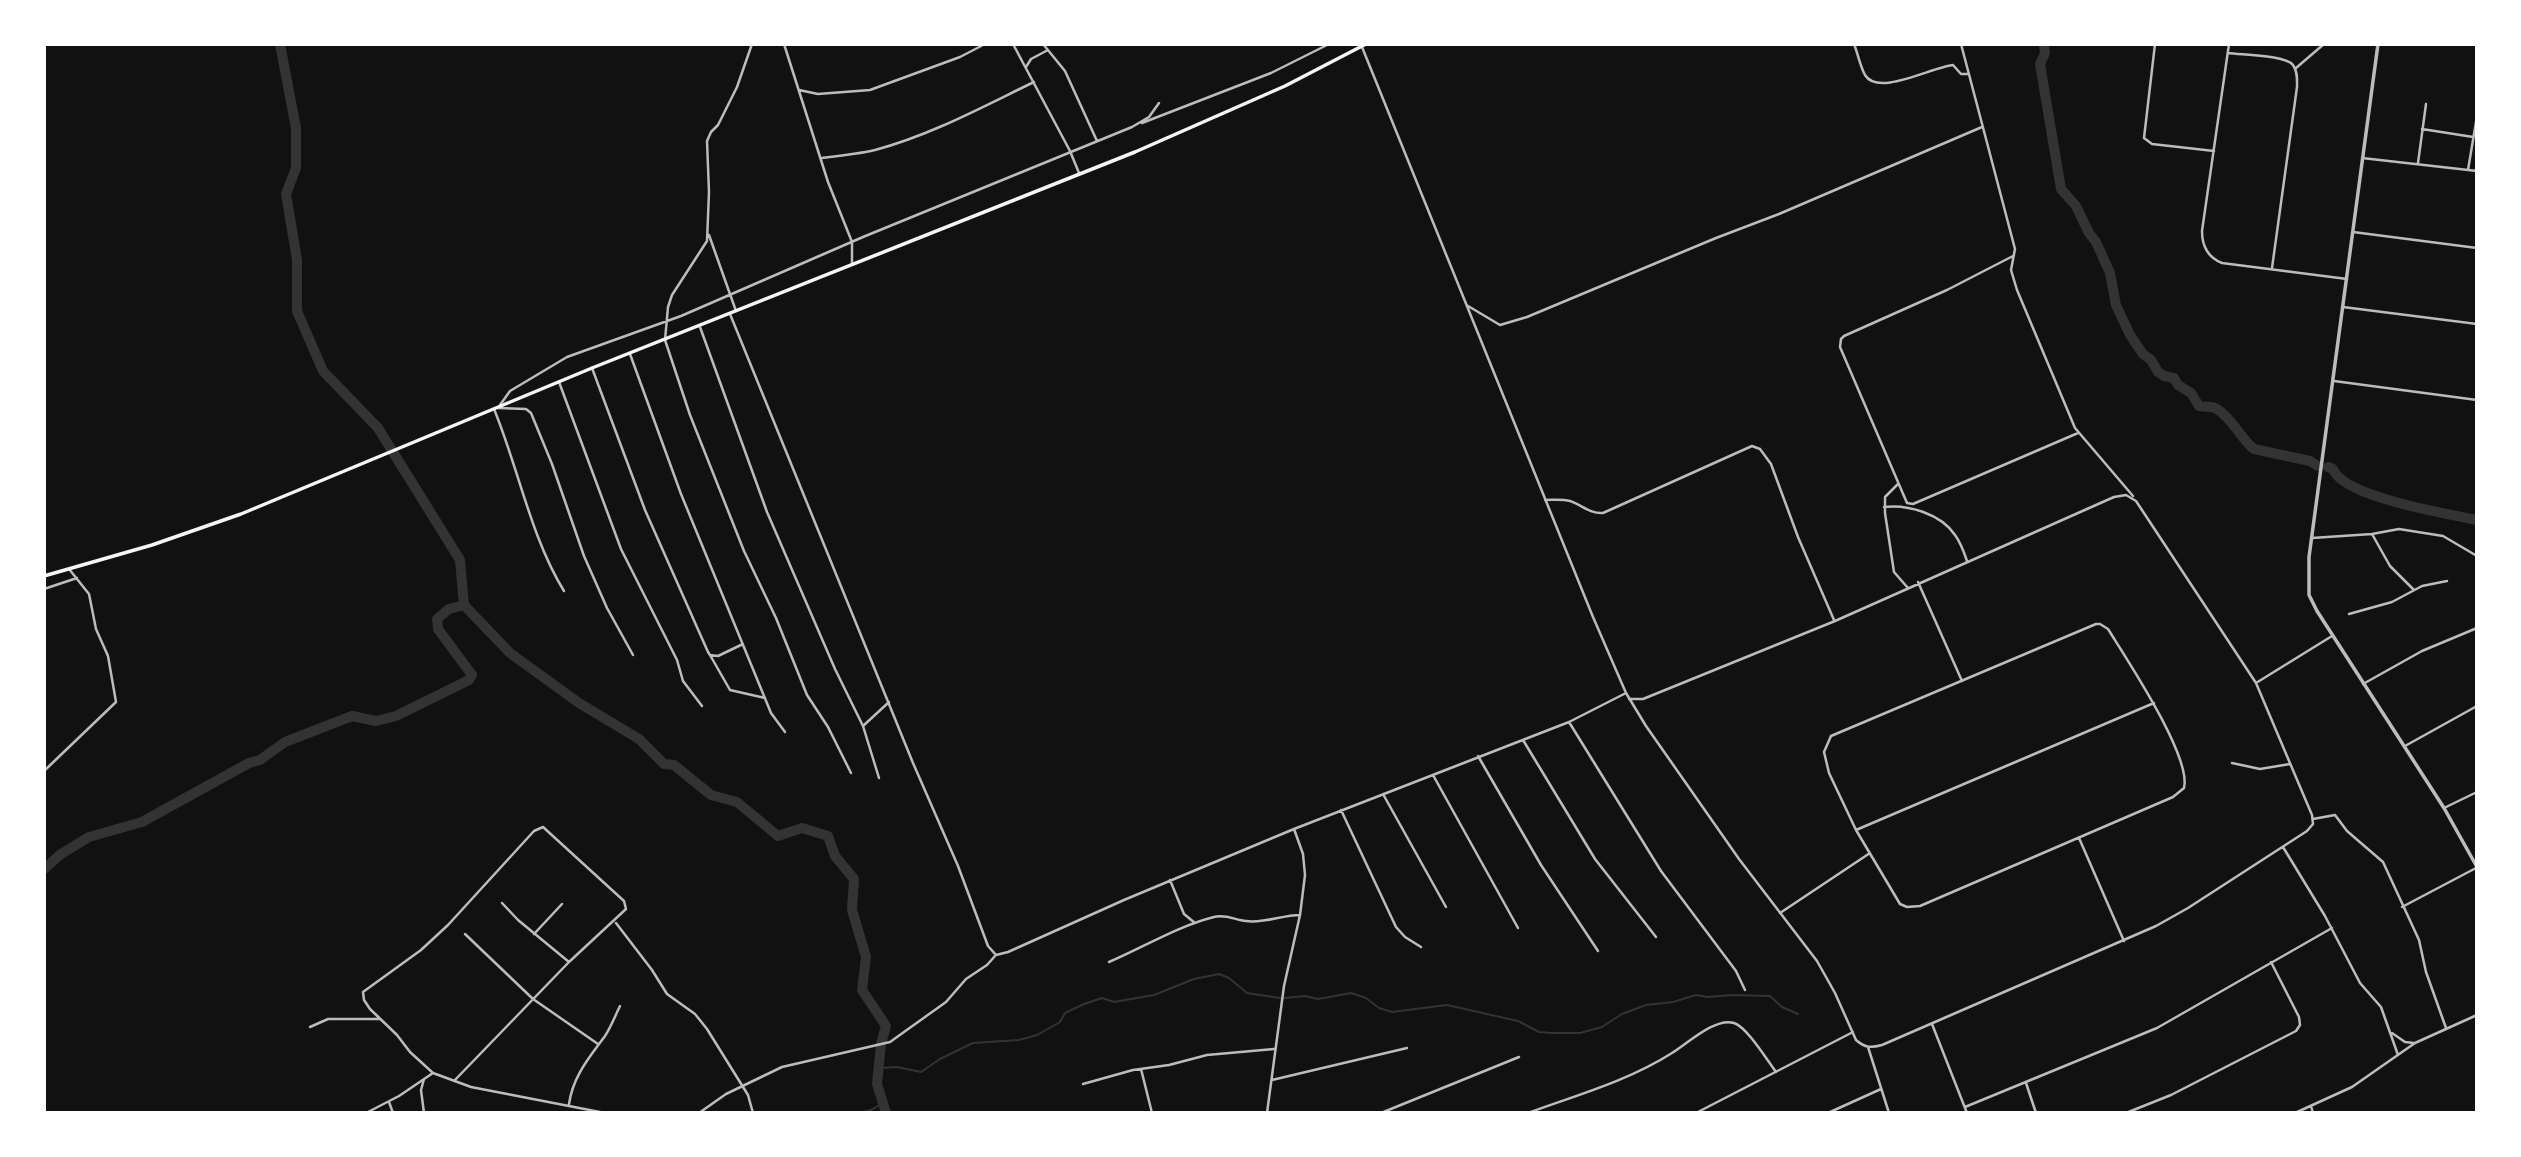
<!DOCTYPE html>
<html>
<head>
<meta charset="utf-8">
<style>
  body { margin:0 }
  #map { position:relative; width:2521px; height:1157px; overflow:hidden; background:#111; font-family:"Fira Sans",sans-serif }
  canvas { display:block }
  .frame { position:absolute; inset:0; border:46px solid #fff; pointer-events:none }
</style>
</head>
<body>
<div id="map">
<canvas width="2521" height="1157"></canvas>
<div class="frame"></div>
</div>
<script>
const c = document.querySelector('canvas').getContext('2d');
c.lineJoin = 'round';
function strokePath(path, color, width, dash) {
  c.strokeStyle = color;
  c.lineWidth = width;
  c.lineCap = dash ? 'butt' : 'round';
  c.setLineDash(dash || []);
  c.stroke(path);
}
const stream = new Path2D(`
  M 1284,998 L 1305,996 L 1318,999 L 1351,993 L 1366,998 L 1379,1008 L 1392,1012 L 1447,1005 L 1518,1021 L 1539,1032 L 1551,1033 L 1580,1033 L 1602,1027 L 1622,1014 L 1646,1005 L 1673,1002 L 1696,995 L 1707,997 L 1732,995 L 1770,996 L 1782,1007 L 1798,1014
  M 879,1068 L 897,1067 L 921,1072 L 940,1059 L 973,1043 L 1019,1040 L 1037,1035 L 1060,1022 L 1065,1013 L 1084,1004 L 1102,998 L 1114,1002 L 1154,995 L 1194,979 L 1219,974 L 1229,978 L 1247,993 L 1280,998
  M 859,1113 L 871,1110 L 883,1103`);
const river = new Path2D(`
  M 280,44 L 296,128 L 296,168 L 286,194 L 297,260 L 297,311 L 323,371 L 378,428 L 460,560 L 464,605 L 510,653 L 579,703 L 639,739 L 664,764 L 674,765 L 711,795 L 737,802 L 778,836 L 802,828 L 828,836 L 835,856 L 854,879 L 852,910 L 866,957 L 862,990 L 886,1026 L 881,1044 L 877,1084 L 886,1113
  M 2044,44 L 2045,53 L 2040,64 L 2061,189 L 2076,206 L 2089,233 L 2096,242 L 2110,273 L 2116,305 L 2130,335 L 2143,354 L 2151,360 L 2158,372 L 2164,376 L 2174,378 L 2178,385 L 2191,393 L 2199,406 C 2206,408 2211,405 2217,409 C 2233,419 2240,438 2254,449 L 2310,461 L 2318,466
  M 2328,467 L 2333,469 C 2343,497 2448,514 2477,520
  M 44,869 L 61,854 L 89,837 L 142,822 L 249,763 L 260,760 L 285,742 L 352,716 L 376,721 L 396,716 L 469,680 L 472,675 L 438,629 L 437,619 L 449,609 L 464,605`);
const minor = new Path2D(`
  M 752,44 L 737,87 L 718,125 L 711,132 L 707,141 L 709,192 L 707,241 L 672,295 L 668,307 L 665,340 L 690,415 L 744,551 L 776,618 L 807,695 L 828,727 L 851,773
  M 784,44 L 828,182 L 852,242 L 852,263
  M 1013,44 L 1070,151 L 1079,173
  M 1043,44 L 1065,71 L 1097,141
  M 1854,44 C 1858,54 1860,66 1865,75 C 1878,97 1932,67 1953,65 L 1961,74 L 1969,74
  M 1961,44 L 2015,249 L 2011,270 L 2017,290 L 2075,428 L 2133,496
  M 2155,44 L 2144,138 L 2152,144 L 2214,151
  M 2229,44 L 2202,231 C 2202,246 2207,257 2222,263 L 2347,279
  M 1362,47 L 1593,617 L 1626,693 L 1646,726 L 1739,859 L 1817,961 L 1835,993 L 1856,1040 C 1865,1048 1871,1048 1882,1045 L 2156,926 L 2188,908 L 2307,831 L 2313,824 L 2312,815 L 2256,683 L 2136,501 L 2126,495 L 2114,497 L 1835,621 L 1643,699 L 1629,699
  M 2228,53 C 2241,55 2285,55 2293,65 C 2298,72 2297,80 2297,87 L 2272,268
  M 1026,67 L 1031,59 L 1048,50
  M 2296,68 L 2324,44
  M 799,90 L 818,94 L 870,90 L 960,57 L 985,44
  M 1142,123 L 1271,73 L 1329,44
  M 2422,129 L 2473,137
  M 821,158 C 839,156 858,154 875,150 C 931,135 982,107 1034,82
  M 2362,158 L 2477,171
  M 2418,163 L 2426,104
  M 2468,170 L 2477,116
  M 2353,232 L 2477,248
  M 709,235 L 736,311
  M 2013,256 L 1947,290 L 1844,336 L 1841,339 L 1840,347 L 1907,503 L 1913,504 L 2078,433
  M 1468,306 L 1500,325 L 1527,317 L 1716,238 L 1779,214 L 1982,127
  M 2343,307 L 2477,324
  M 730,314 L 913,763 L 958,866 L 988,946 L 996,955 L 1008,952 L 1124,900 L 1294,829 L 1569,722 L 1626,693
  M 700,327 L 767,512 L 835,669 L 863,726 L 879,778
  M 630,354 L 681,494 L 771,713 L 785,732
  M 592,368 L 645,510 L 708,652 L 710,655 L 718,656 L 743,644
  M 2334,381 L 2477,400
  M 559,382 L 621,549 L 677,660 L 683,681 L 702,706
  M 500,405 L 510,391 L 567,357 L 681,316 L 863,237 L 1132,127 L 1149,117 L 1159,103
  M 498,408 L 526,409 L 531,413 L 552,464 L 584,556 L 607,608 L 633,655
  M 494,409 C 518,467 531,538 564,591
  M 1898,484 L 1885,497 L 1885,513 L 1894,572 L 1908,588
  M 1545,500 C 1554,500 1562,499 1570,501 C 1582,505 1590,514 1603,513 L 1752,446 L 1760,449 L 1771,464 L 1798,537 L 1834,620
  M 1884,507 C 1908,504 1941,514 1955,535 C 1961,543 1964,552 1967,561
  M 2372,534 L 2390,566 L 2414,590
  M 2312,538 L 2372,534 L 2399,529 L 2443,536 L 2477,556
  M 1918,582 L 1962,681
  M 44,589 L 77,578
  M 2349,614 L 2392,602 L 2422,586 L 2447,581
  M 2096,624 L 2100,624 L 2108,629 C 2126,658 2192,757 2184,788 L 2173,797 L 1920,906 L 1907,907 L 1900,904 L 1856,830 L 1829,773 L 1824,752 L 1831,736 Z
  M 710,655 L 730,690 L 765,698
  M 2256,683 L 2332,636
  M 2363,684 L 2422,651 L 2477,628
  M 1569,722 L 1661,871 L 1736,971 L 1745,990
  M 863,726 L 889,702
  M 1523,740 L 1595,859 L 1656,937
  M 2405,746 L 2477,706
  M 1478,756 L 1541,865 L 1598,951
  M 2232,763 L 2260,769 L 2290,764
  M 44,771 L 116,702 L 108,656 L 96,629 L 89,594 L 69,569
  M 1433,775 L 1518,928
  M 1383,794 L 1446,907
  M 2444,808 L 2477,792
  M 1341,810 L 1396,927 L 1405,937 L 1421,947
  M 2313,819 L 2335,815 L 2347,831 L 2383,862 L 2419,940 L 2426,972 L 2446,1028
  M 1856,830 L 2154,703
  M 2079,838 L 2124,941
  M 2283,847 L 2325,916 L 2360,983 L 2381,1007 L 2398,1055
  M 1170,880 L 1184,914 L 1195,923
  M 502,903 L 518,920 L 569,962
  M 2402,907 L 2476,868
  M 1780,913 L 1870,853
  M 616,923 L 652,970 L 667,994 L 695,1014 L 707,1029 L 748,1095 L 753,1113
  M 465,934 L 533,999 L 598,1044
  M 534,934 L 562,904
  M 1109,962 C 1144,947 1178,926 1214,917 C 1226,914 1235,920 1246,921 C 1263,924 1282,915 1300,915
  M 1932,1024 L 1967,1113
  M 310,1027 L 328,1019 L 380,1019
  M 2392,1033 L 2405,1042 L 2414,1043
  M 1868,1047 L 1889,1113
  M 1141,1069 L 1152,1113
  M 433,1073 L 410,1052 L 397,1035 L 370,1009 L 364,1000 L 363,992 L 421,950 L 448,925 L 534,831 L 543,827 L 624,901 L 626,909 L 569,962 L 454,1081
  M 424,1079 L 421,1090 L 424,1113
  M 1272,1080 L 1407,1048
  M 2026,1083 L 2036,1113
  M 1083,1084 L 1133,1070 L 1169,1065 L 1207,1055 L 1274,1049
  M 389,1102 L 393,1113
  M 569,1104 C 573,1076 589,1058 605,1036 C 611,1027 615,1016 620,1006
  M 2311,1106 L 2313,1113
  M 1965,1107 L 2157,1028 L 2332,928
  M 366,1113 L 399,1096 L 433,1073 L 471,1087 L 605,1113
  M 699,1113 L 726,1094 L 782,1067 L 890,1042 L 946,1002 L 966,979 L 987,965 L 995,956
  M 1267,1113 L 1284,986 L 1300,915 L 1305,875 L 1303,854 L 1294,829
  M 1381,1113 L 1519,1057
  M 1528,1113 C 1577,1095 1628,1081 1672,1053 C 1687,1044 1715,1017 1734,1023 C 1747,1027 1767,1060 1776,1072
  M 1696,1113 L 1853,1032
  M 1828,1113 L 1881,1089
  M 2126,1113 L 2171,1095 L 2296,1031 L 2300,1025 L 2299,1017 L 2271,962
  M 2295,1113 L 2352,1087 L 2415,1043 L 2477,1015`);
const tertiary = new Path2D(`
  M 2378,44 L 2309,557 L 2309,595 L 2317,611 L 2444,808 L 2477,867`);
const secondary = new Path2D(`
  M 44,576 L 152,545 L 241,514 L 592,368 L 1135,152 L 1285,86 L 1366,44`);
strokePath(stream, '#333', 2);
strokePath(river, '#333', 10);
strokePath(minor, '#bcbcbc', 2.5);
strokePath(tertiary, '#bcbcbc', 3.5);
strokePath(secondary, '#f5f5f5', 3.5);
</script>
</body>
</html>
